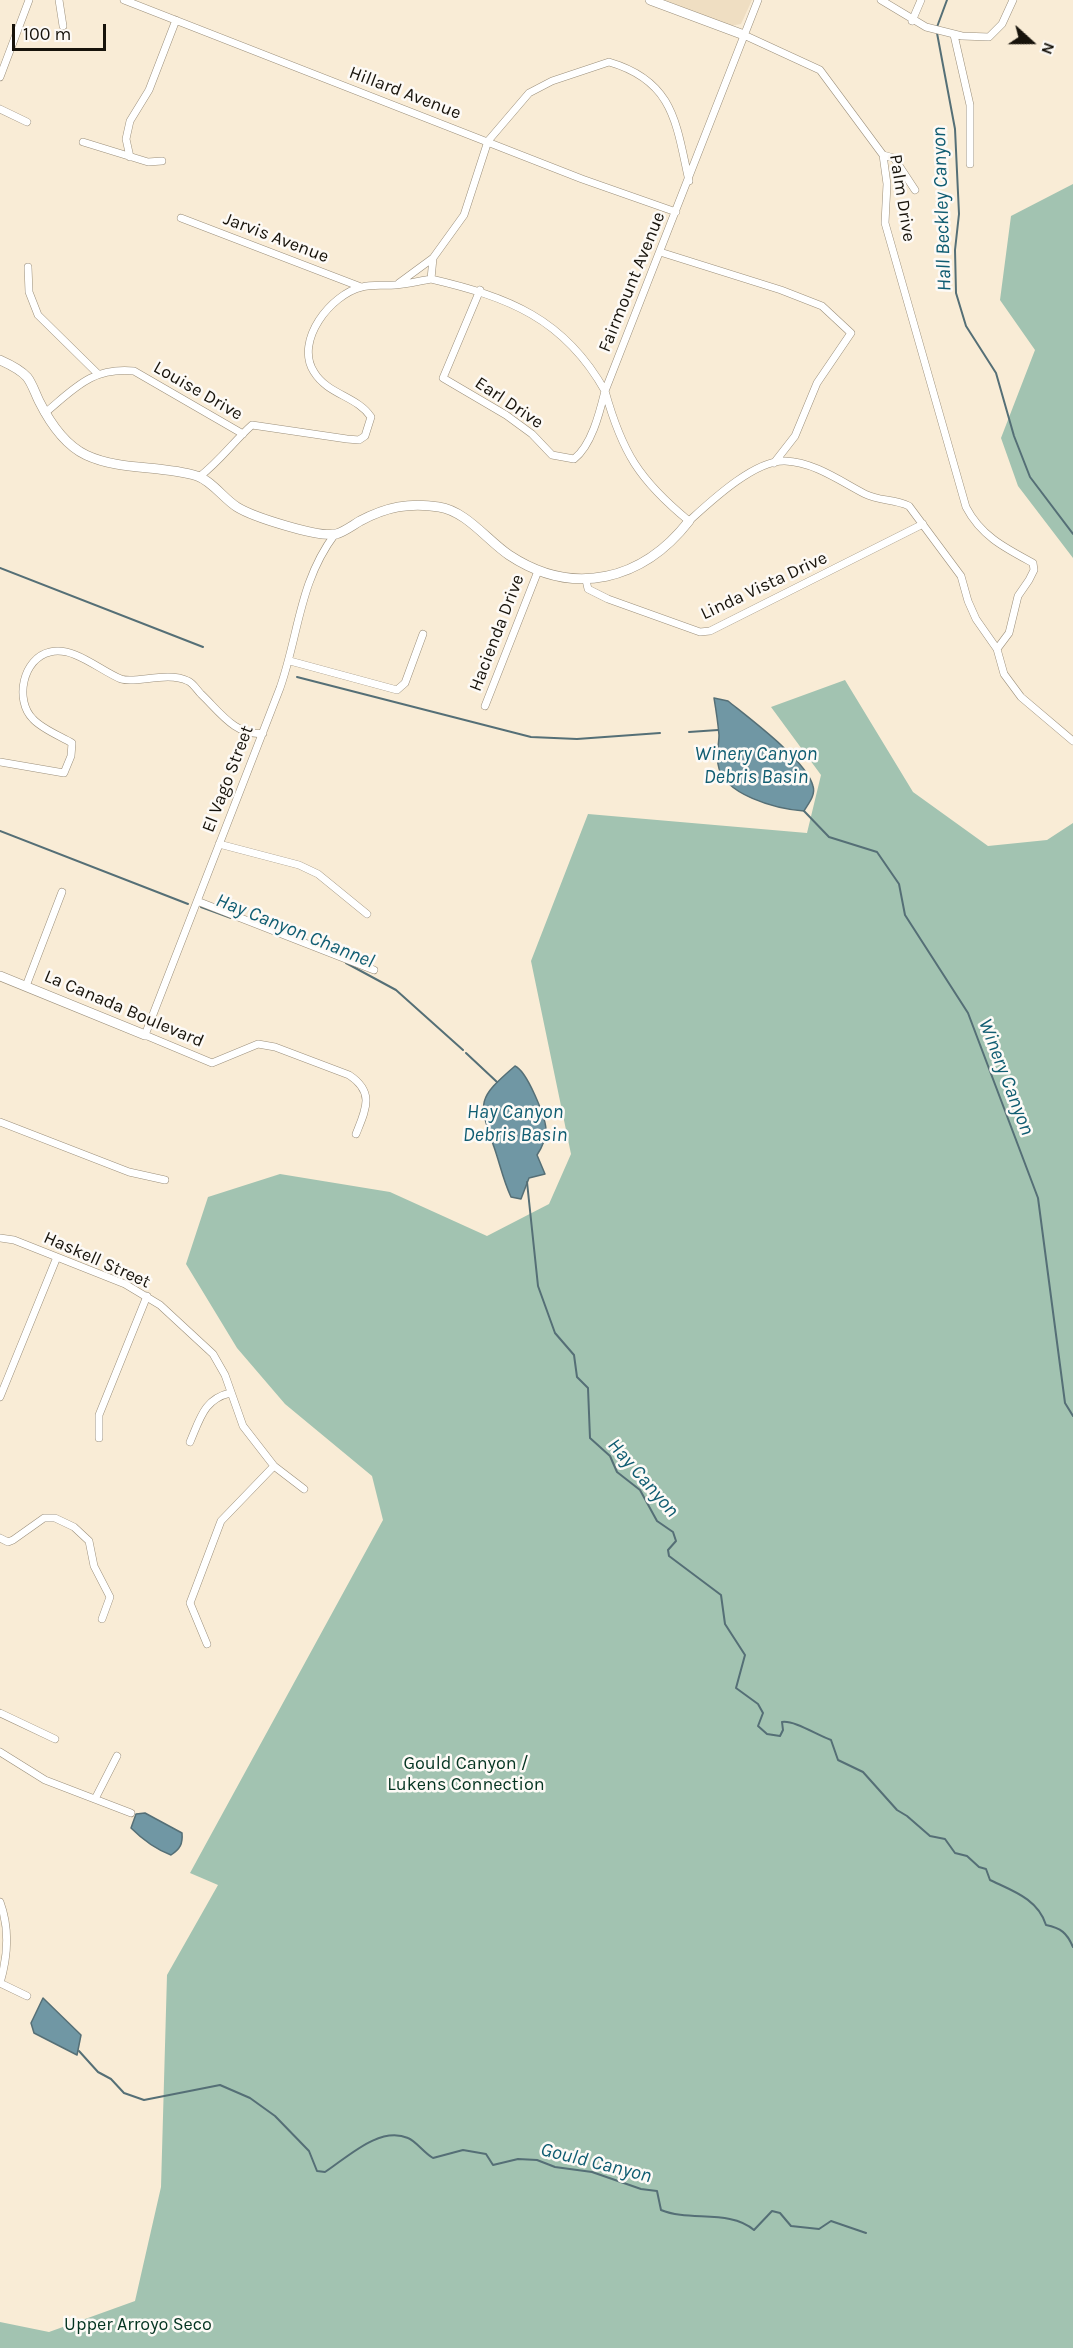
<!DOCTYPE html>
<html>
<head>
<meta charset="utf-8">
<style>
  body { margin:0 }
  #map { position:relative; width:1073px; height:2348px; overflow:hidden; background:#f9ecd6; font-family:Karla,sans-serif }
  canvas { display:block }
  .north { position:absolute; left:1001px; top:12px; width:60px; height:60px; -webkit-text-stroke:4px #fdfaf6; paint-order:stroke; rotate:111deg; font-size:16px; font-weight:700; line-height:24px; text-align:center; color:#17130b }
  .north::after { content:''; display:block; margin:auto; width:21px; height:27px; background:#17130b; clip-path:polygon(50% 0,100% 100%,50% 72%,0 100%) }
  .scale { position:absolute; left:12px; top:24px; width:94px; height:27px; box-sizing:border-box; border:3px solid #17130b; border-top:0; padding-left:8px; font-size:18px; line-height:21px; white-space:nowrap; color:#17130b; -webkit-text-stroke:4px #fdfaf6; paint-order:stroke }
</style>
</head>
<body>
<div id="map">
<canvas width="1073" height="2348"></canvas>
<div class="north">N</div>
<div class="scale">100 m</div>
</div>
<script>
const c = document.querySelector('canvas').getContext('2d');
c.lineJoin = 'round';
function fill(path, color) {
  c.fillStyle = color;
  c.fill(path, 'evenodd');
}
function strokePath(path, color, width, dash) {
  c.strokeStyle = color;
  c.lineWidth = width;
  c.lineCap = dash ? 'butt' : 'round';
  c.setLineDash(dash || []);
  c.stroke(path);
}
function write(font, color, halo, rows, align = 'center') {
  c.font = font + ' Karla,sans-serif';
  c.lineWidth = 5;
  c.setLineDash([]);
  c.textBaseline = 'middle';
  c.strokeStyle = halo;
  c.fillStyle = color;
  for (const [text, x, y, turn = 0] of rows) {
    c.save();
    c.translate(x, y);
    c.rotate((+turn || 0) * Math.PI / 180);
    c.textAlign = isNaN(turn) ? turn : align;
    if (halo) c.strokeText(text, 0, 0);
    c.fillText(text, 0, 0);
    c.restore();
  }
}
const built = new Path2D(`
  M 665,0 L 752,0 L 741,24 L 730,26 Z`);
const green = new Path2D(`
  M 1073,184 L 1073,558 L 1018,486 L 1001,438 L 1035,350 L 1000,300 L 1011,216 Z
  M 845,680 L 913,792 L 988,846 L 1047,840 L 1073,823 L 1073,2348 L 0,2348 L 0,2322 L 49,2332 L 135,2301 L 161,2187 L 167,1975 L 218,1885 L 190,1873 L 383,1520 L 372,1476 L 285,1404 L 237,1348 L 186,1264 L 208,1197 L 280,1174 L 390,1192 L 487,1236 L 549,1204 L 571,1154 L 531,961 L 588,814 L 807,833 L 821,775 L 771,707 Z`);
const water = new Path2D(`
  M 714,698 L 728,701 C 749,718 807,761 813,786 C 816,795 808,804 804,811 C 777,809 722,795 718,764 C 716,755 719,744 719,735 C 718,723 716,710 714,698 Z
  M 515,1066 C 527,1071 545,1116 546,1129 C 546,1139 543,1146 537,1155 L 545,1174 L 529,1178 L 521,1199 L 511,1197 C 503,1180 500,1164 494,1147 C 478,1101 477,1099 515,1066 Z
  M 145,1813 L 182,1833 C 183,1844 180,1849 171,1855 C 155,1849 143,1840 131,1828 L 136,1814 Z
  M 43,1998 L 81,2035 L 77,2055 L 34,2033 L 31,2023 Z`);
const stream = new Path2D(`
  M 937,27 L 947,0
  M 937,33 L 955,129 L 959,214 L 955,250 L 956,293 L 966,326 L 996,373 L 1014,436 L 1030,477 L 1073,534
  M 0,568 L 203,647
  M 297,677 L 531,737 L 577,739 L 660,733
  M 689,732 L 718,730
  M 804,811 L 829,837 L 877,852 L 899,884 L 905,915 L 968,1013 L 1038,1198 L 1065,1403 L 1073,1416
  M 0,831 L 188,904
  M 201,907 L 231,918
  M 346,963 L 396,990 L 463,1050
  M 466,1053 L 497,1082
  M 527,1182 L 538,1286 L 555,1333 L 574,1355 L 577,1377 L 588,1388 L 590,1438 L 610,1456 L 617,1472 L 640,1490 L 657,1521 L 673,1532 L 676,1541 L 668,1550 L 669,1556 L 721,1595 L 725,1624 L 745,1655 L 736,1688 L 758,1704 L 763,1713 L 758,1726 L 767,1734 L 780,1736 L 783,1730 L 782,1722 C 794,1720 817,1735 831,1740 L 838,1760 L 863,1772 L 897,1810 L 907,1816 L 930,1836 L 945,1839 L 955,1853 L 967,1856 L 979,1867 L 986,1869 L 990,1880 C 1013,1891 1038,1899 1046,1925 C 1061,1928 1067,1933 1073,1947
  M 79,2051 L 98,2072 L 111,2079 L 124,2093 L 144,2100 L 220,2085 L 250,2098 L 275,2116 L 309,2151 L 317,2171 L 325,2172 C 348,2157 379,2126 408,2138 C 416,2141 424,2153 433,2158 L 463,2150 L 486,2154 L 493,2165 L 518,2159 L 537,2160 L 555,2167 L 592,2172 L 641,2189 L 657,2191 L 661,2210 C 689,2222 730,2209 754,2230 L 772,2211 L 780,2213 L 791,2226 L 819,2229 L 831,2221 L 866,2233`);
const street = new Path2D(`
  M 59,0 L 63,26
  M 124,0 L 582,179 L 676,212
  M 758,0 L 605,391 C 622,452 639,480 689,521 C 710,502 754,460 785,461 C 814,462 840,481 865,494 C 879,501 894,499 909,506 L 961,576 L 968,601 L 976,619 L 997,649 L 1004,674 L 1021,697 L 1073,741
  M 881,0 L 926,27 L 962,36 L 989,37 L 1002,24 L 1013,0
  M 912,21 L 921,0
  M 744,35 L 820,70 L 883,155 L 887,184 L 885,223 L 966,507 C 981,536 1005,548 1033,563 L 1034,570 L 1029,580 L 1018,596 L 1009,633 L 997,649
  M 954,35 L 970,105 L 970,164
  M 0,77 L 29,0
  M 0,109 L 27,122
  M 83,142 L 148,162 L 162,161
  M 883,155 L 894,158 L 915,190
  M 130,157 L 126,139 L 130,121 L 149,90 L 176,20
  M 181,218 L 361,287
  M 660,252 L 781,290 L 822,306 L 851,333 L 817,383 L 795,436 L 774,463
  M 28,267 L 29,292 L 38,315 L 97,373
  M 431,279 C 508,297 564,318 605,391 C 600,411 592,445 574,459 L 552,455 L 532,434 L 506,415 L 443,378 L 480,290
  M 399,283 L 433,258
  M 45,413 C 75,388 92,367 134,371 L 243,434
  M 199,477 C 220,461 233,442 252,425 L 347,439 L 359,440 L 365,436 L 371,417 C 357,396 328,395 314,372 C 294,341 331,294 362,287 C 372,284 384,286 395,285 C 407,284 419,281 431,279 L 433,258 L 464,215 L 488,141 L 529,93 L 552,81 L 609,62 C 674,81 676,123 689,181
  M 335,534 C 299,582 299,634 280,688 L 145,1035 L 212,1063 L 258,1044 L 275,1047 L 349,1075 C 375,1092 366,1109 356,1134
  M 586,580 L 588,589 L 608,599 L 700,632 L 710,631 L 923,524
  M 290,661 L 397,690 L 405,683 L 423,634
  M 485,706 L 538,571
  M 0,762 L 64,773 L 71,756 L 72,743 C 60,736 42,729 33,719 C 14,700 23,658 50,652 C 74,646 99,670 121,679 C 136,684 167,671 188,681 C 193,683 197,690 201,694 C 219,711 236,737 263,733
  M 219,844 L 299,865 L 318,874 L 367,914
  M 197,901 L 374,970
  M 26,986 L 62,892
  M 0,1122 L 129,1172 L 165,1180
  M 0,1238 L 14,1240 L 125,1284 L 160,1305 L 213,1354 L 225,1375 L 243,1426 L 274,1466 L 304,1489
  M 0,1397 L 57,1257
  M 99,1438 L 99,1415 L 147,1296
  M 190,1442 C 200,1419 204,1399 230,1393
  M 0,1538 L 8,1542 L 13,1540 L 44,1518 L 55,1518 L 74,1527 L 89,1541 L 94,1566 L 110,1597 L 102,1619
  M 207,1644 L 190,1603 L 221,1521 L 274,1466
  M 0,1713 L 55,1739
  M 0,1752 L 45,1780 L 131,1813
  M 95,1799 L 117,1756
  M 0,1902 C 10,1929 8,1956 0,1983
  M 0,1983 L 27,1996`);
const secondary = new Path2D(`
  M 650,0 L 744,35
  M 0,360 C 9,364 20,369 27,377 C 32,383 35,393 39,401 C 49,421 65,445 86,455 C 120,471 162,465 197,476 C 212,481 224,499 237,507 C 253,517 319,538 336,534 C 344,532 353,525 360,521 C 386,507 410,502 439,507 C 466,511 487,540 509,555 C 574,598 643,580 689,521
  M 0,976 L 145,1035`);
const streetNames = [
  ["Hillard Avenue",405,93,21],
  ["Palm Drive",902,198,81],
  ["Jarvis Avenue",276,238,21],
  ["Fairmount Avenue",632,282,-68],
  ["Louise Drive",198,391,30],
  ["Earl Drive",509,403,34],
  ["Linda Vista Drive",764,586,-25],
  ["Hacienda Drive",497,633,-69],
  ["El Vago Street",228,779,-69],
  ["La Canada Boulevard",124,1009,23],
  ["Haskell Street",97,1260,24]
];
const parkNames = [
  ["Gould Canyon /",466,1764],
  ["Lukens Connection",466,1785],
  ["Upper Arroyo Seco",138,2325]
];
const waterNames = [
  ["Hall Beckley Canyon",942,209,-92],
  ["Winery Canyon",756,754],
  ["Debris Basin",756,777],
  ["Hay Canyon Channel",295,931,22],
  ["Winery Canyon",1006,1077,69],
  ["Hay Canyon",515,1112],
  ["Debris Basin",515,1135],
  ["Hay Canyon",643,1478,49],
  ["Gould Canyon",596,2163,14]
];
fill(built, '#efdec2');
fill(green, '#a2c3b1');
fill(water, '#7097a4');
strokePath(water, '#556f76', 1.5);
strokePath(stream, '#556f76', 2);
strokePath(street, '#9b8f7b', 8);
strokePath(secondary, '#9b8f7b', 10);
strokePath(street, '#fff', 7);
strokePath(secondary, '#fff', 9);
write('18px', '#17130b', '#fdfaf6', streetNames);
write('18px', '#033320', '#fdfaf6', parkNames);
write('italic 20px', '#105d72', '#fdfaf6', waterNames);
</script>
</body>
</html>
